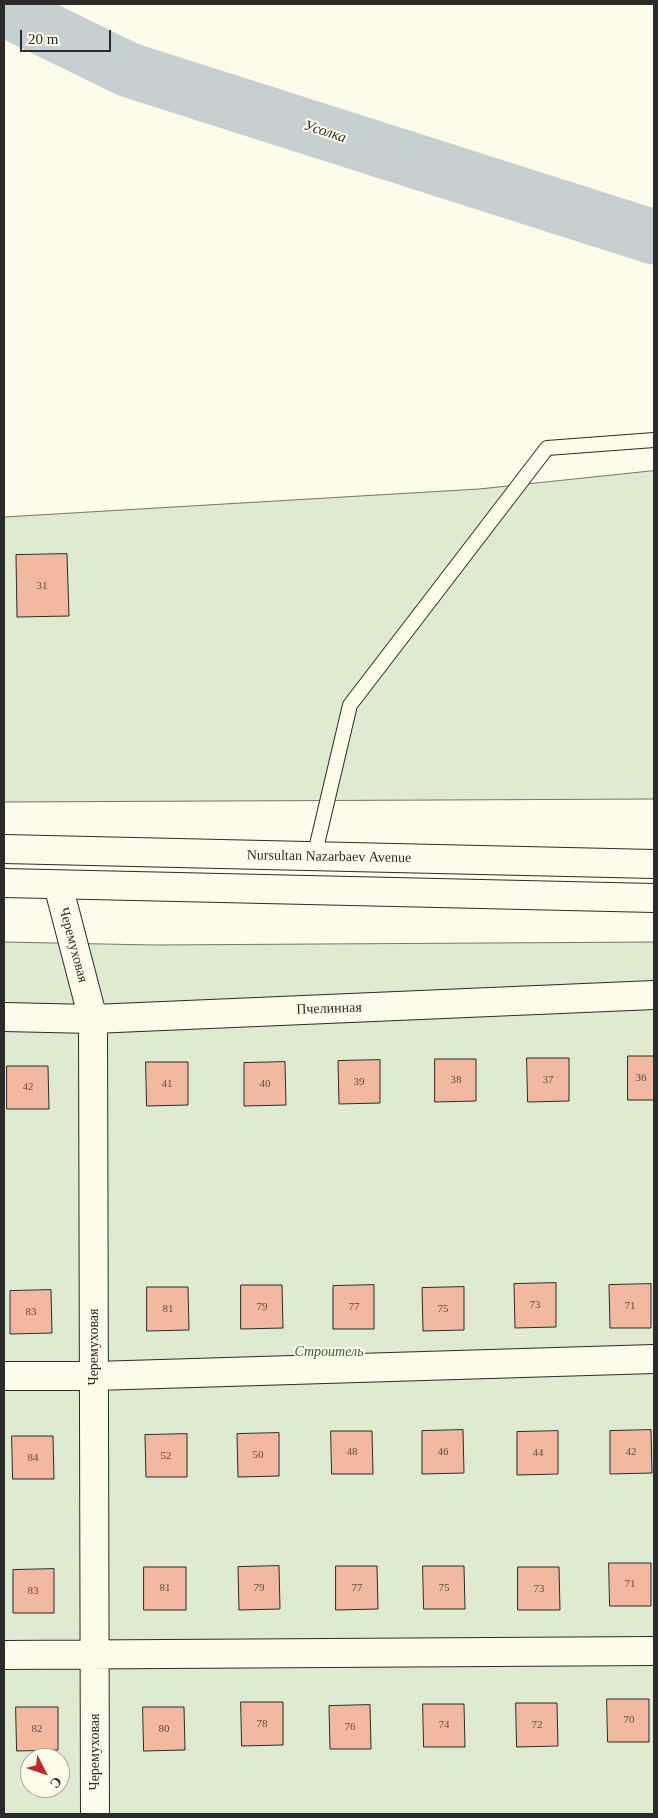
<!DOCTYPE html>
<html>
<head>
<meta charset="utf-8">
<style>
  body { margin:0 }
  #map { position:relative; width:658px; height:1818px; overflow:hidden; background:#fdfbea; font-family:Georgia,serif }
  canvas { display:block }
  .frame { position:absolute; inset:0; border:5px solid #2b2b2b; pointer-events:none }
  .north { position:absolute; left:20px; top:1748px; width:50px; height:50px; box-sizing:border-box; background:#fdfbea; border:1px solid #a9a89e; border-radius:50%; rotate:131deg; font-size:14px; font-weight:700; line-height:20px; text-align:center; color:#2b2b2b }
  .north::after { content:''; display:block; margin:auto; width:18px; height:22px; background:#c62828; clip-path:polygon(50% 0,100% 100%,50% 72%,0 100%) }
  .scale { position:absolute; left:20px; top:30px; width:91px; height:22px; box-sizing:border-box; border:2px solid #2b2b2b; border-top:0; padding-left:6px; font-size:15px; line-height:18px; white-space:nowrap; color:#2b2b2b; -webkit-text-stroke:4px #fdfbea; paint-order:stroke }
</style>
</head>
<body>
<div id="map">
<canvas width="658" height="1818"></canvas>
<div class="frame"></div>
<div class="north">С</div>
<div class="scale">20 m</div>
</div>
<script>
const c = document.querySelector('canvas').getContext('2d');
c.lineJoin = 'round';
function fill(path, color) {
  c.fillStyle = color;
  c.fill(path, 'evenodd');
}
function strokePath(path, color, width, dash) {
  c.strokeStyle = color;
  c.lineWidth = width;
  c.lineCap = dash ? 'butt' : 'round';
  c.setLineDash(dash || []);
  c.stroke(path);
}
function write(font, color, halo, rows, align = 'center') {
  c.font = font + ' Georgia,serif';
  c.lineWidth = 4;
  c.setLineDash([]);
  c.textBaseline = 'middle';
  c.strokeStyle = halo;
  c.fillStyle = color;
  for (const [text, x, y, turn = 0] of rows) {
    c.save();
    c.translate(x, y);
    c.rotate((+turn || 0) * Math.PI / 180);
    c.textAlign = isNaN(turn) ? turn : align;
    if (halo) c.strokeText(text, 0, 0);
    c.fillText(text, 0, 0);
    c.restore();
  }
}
const green = new Path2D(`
  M 654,471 L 654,799 L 4,802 L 4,517 L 479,489 Z
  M 4,942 L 153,945 L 654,942 L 654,1814 L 4,1814 ZM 30,1758 L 60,1758 L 60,1788 L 30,1788 Z`);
const river = new Path2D(`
  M 4,9 L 129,70 L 654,237`);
const building = new Path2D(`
  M 67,554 L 69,616 L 17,617 L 16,555 Z
  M 628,1056 L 654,1056 L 654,1100 L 628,1100 Z
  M 527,1058 L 569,1058 L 569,1101 L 528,1102 Z
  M 435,1059 L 476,1059 L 476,1101 L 435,1102 Z
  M 380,1060 L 380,1103 L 339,1104 L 338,1061 Z
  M 146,1062 L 188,1062 L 188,1105 L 147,1106 Z
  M 285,1062 L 286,1105 L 244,1106 L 244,1063 Z
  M 7,1066 L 48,1066 L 49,1109 L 7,1109 Z
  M 556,1283 L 556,1327 L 515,1328 L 514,1284 Z
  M 651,1284 L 651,1328 L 610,1328 L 609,1285 Z
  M 241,1285 L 282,1285 L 283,1328 L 241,1329 Z
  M 374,1285 L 374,1329 L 333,1329 L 333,1286 Z
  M 147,1287 L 188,1287 L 189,1330 L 147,1331 Z
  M 464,1287 L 464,1330 L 423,1331 L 422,1288 Z
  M 51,1290 L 52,1333 L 10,1334 L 10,1291 Z
  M 463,1430 L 464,1473 L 422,1474 L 422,1431 Z
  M 651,1430 L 652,1473 L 610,1474 L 610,1431 Z
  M 331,1431 L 372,1431 L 373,1474 L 332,1474 Z
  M 558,1431 L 558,1474 L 517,1475 L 517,1432 Z
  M 279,1433 L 279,1476 L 238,1477 L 237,1434 Z
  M 187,1434 L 187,1477 L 146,1477 L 145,1435 Z
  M 12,1436 L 53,1436 L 54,1479 L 13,1479 Z
  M 609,1563 L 651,1563 L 651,1606 L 610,1606 Z
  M 279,1566 L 280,1609 L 239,1610 L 238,1567 Z
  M 336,1566 L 377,1566 L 378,1609 L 336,1610 Z
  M 423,1566 L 464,1566 L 465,1609 L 424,1609 Z
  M 144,1567 L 186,1567 L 186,1610 L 144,1610 Z
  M 518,1567 L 559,1567 L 560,1610 L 518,1610 Z
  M 54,1569 L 54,1613 L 13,1613 L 13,1570 Z
  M 607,1699 L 649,1699 L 649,1742 L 608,1742 Z
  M 241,1702 L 283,1702 L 283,1745 L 242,1746 Z
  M 516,1703 L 557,1703 L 558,1746 L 517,1747 Z
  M 423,1704 L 464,1704 L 465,1747 L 424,1747 Z
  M 370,1705 L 371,1749 L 330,1749 L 329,1706 Z
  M 16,1707 L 58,1707 L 58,1750 L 17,1751 Z
  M 143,1707 L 184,1707 L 185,1750 L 144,1751 Z`);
const service = new Path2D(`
  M 314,857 L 350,705 L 547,448 L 654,440`);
const minor = new Path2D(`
  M 58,885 L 93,1019 L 95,1814
  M 4,1017 L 93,1019 L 654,995
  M 4,1376 L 95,1376 L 654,1359
  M 4,1655 L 654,1651`);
const primary = new Path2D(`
  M 4,849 L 654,864
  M 4,883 L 654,898`);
const numberNames = [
  ["31",42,586],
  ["36",641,1078],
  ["38",456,1080],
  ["37",548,1080],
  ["39",359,1082],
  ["41",167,1084],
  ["40",265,1084],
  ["42",28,1087],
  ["73",535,1305],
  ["71",630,1306],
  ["79",262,1307],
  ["77",354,1307],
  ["81",168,1309],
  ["75",443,1309],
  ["83",31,1312],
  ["48",352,1452],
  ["46",443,1452],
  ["42",631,1452],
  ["44",538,1453],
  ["50",258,1455],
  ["52",166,1456],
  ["84",33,1458],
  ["71",630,1584],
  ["81",165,1588],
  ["79",259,1588],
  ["77",357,1588],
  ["75",444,1588],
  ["73",539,1589],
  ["83",33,1591],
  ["70",629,1720],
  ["78",262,1724],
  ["74",444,1725],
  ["72",537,1725],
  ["76",350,1727],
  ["82",37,1729],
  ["80",164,1729]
];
const streetNames = [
  ["Nursultan Nazarbaev Avenue",329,857,1],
  ["Черемуховая",73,945,75],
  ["Пчелинная",329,1009,-2],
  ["Черемуховая",94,1347,-90],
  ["Черемуховая",95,1752,-90]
];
const parkNames = [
  ["Строитель",329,1352]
];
const waterNames = [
  ["Усолка",325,132,18]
];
fill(green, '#deebd1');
strokePath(green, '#74746e', 1);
strokePath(river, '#c7d0d0', 55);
fill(building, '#f2b8a0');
strokePath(building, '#2b2b2b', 1);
strokePath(service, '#2b2b2b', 16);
strokePath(minor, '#2b2b2b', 30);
strokePath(primary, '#2b2b2b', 30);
strokePath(service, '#fdfbea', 14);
strokePath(minor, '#fdfbea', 28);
strokePath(primary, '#fdfbea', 28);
write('11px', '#5d4e48', null, numberNames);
write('14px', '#2b2b2b', '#fdfbea', streetNames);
write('italic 14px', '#34623c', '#fdfbea', parkNames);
write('italic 15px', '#2b2b2b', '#fdfbea', waterNames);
</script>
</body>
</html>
